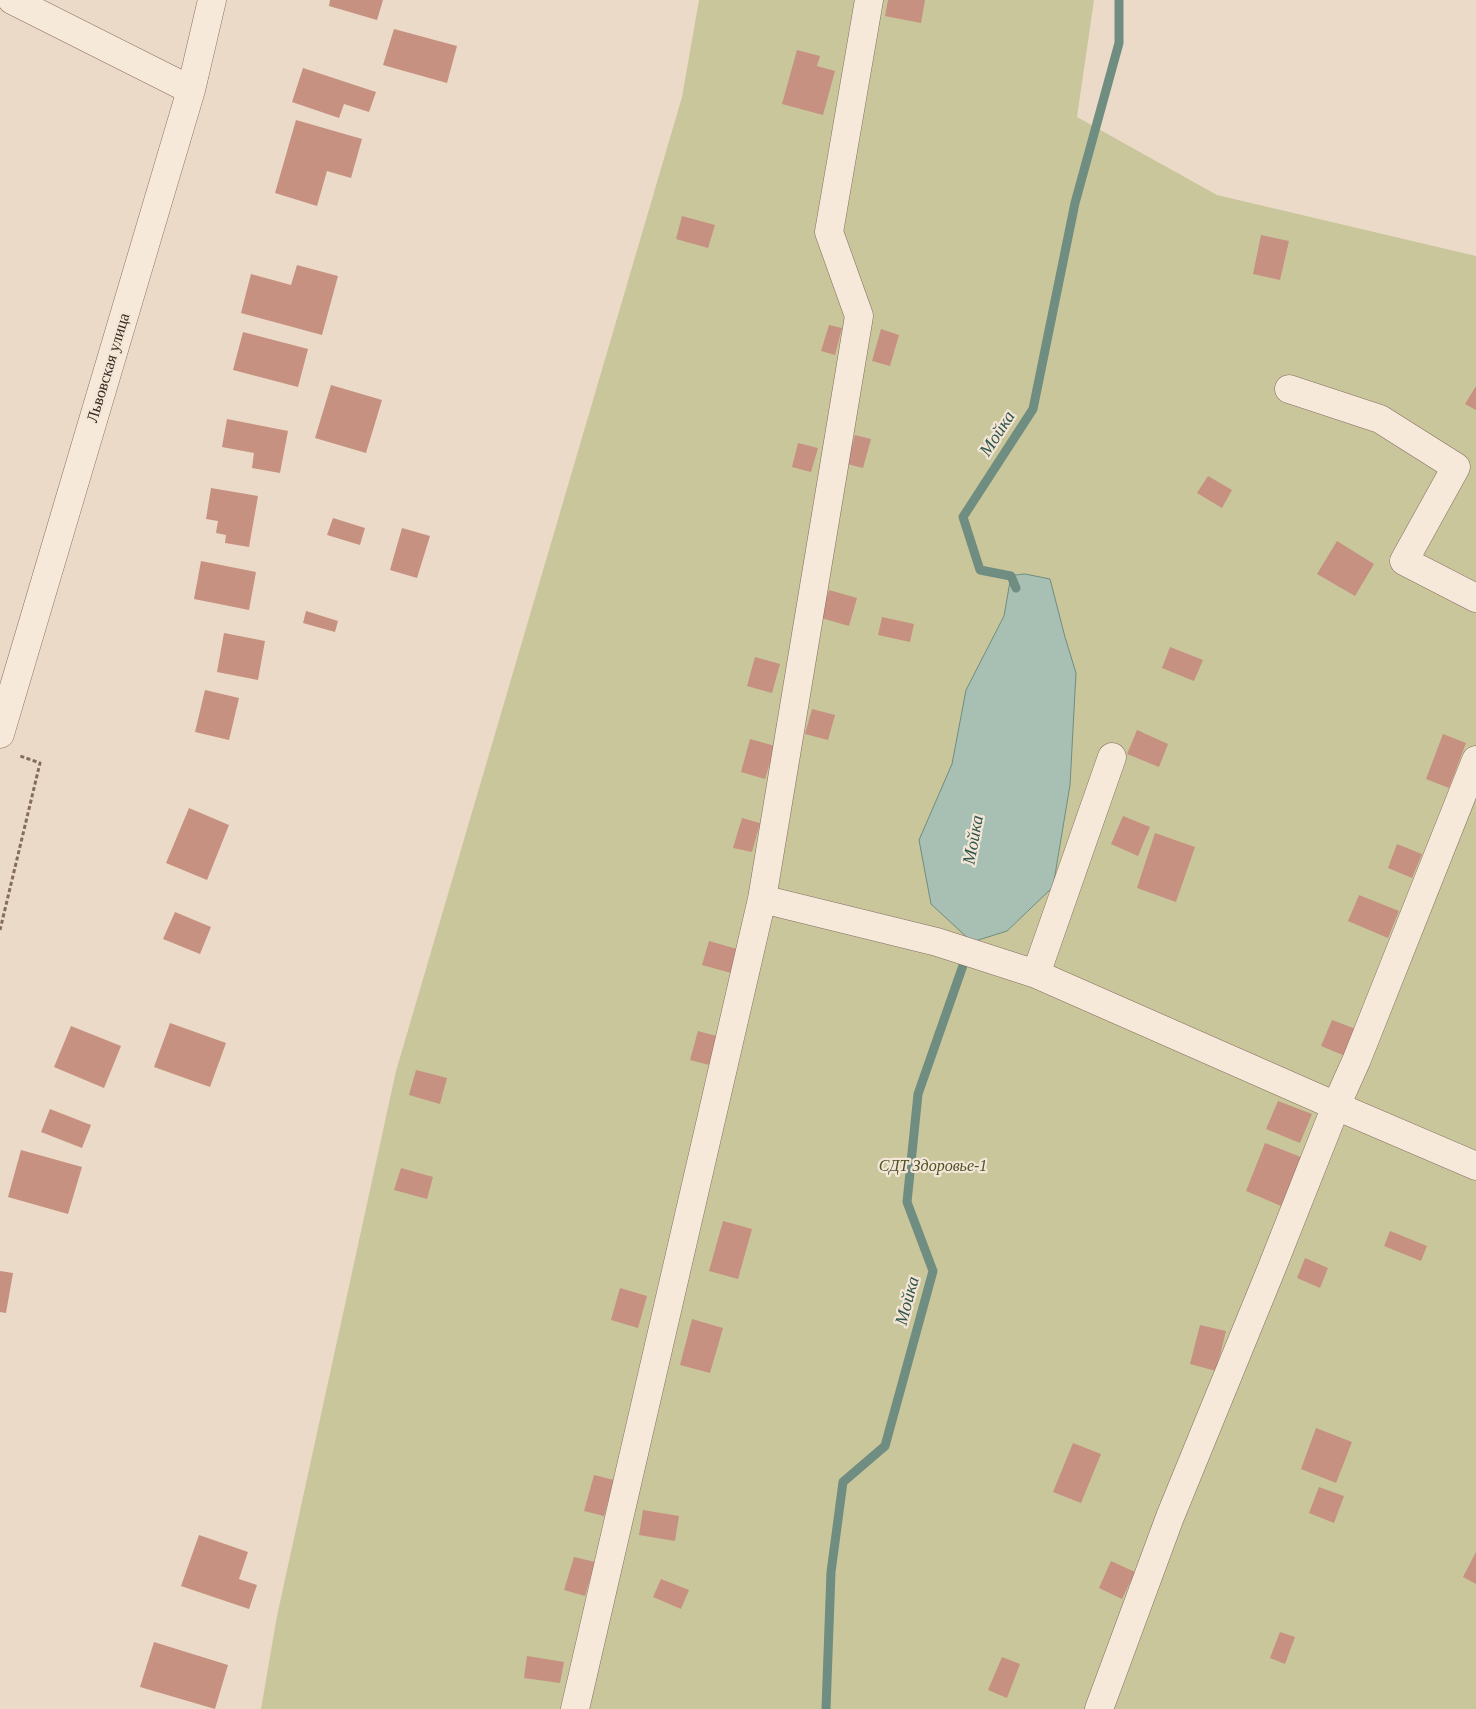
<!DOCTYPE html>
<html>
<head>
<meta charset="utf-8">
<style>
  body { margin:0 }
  canvas { display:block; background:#ebdac7 }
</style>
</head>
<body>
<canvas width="1476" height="1709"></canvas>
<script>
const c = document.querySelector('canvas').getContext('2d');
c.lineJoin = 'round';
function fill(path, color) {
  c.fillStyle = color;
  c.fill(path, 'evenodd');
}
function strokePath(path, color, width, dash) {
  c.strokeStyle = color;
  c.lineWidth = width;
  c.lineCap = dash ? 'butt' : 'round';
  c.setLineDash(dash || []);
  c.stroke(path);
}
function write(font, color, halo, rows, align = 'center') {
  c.font = font + ' Georgia,serif';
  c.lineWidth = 4.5;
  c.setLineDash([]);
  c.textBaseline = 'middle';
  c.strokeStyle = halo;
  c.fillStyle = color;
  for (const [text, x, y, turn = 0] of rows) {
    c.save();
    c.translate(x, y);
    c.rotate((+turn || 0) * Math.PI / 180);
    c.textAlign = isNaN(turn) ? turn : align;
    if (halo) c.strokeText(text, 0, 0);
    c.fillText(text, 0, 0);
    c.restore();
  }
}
const green = new Path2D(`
  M 699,0 L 1094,0 L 1077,117 L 1217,195 L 1476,256 L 1476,1709 L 261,1709 L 277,1616 L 396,1071 L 682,97 Z`);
const water = new Path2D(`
  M 1025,574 L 1050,579 L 1065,637 L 1076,673 L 1070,785 L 1053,887 L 1007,931 L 972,942 L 931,904 L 919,840 L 952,764 L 966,690 L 1004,616 L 1011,576 Z`);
const stream = new Path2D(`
  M 1016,588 L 1011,576 L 980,570 L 963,517 L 1033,409 L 1075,203 L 1119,43 L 1119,0
  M 826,1709 L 831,1572 L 843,1482 L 885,1446 L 933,1271 L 907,1202 L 918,1094 L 967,954`);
const building = new Path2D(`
  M 330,0 L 383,0 L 377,20 L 329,6 Z
  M 888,0 L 925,0 L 921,23 L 885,16 Z
  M 394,29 L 457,46 L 447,83 L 383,65 Z
  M 797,50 L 820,56 L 817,66 L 835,71 L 823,115 L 782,104 Z
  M 303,68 L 376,92 L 369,112 L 344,104 L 339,118 L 292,102 Z
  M 296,120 L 362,139 L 351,178 L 327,171 L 317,206 L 275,193 Z
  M 682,216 L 715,225 L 708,248 L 676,239 Z
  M 1261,235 L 1289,241 L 1280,280 L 1253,274 Z
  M 297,265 L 338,276 L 322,335 L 241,313 L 251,274 L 291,285 Z
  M 829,325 L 842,328 L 835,355 L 821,351 Z
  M 881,329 L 899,335 L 890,366 L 872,361 Z
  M 243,332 L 308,349 L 298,387 L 233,370 Z
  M 331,385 L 382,400 L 366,453 L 315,438 Z
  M 1476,386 L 1476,410 L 1465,404 Z
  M 227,419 L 288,431 L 280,473 L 252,468 L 254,453 L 222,447 Z
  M 855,435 L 871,439 L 863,468 L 847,464 Z
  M 798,443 L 818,448 L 811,472 L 792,467 Z
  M 1208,476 L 1232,490 L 1222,508 L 1197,493 Z
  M 211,488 L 258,496 L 249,547 L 225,543 L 226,535 L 216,533 L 218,521 L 206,519 Z
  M 333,518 L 365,528 L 360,545 L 327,535 Z
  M 402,528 L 430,536 L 417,578 L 390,570 Z
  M 1337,541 L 1374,564 L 1355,596 L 1317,574 Z
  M 201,561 L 256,572 L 249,610 L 194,599 Z
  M 829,590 L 857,598 L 849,626 L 821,618 Z
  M 306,611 L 338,621 L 335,632 L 303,623 Z
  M 882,617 L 914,624 L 910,642 L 878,635 Z
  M 224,633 L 265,641 L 258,680 L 217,672 Z
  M 1170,647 L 1203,660 L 1194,681 L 1162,668 Z
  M 755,657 L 780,664 L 772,693 L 747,686 Z
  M 205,690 L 239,698 L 229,740 L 195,732 Z
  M 812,709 L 835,715 L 828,740 L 805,734 Z
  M 1137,730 L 1168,744 L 1159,767 L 1127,754 Z
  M 1443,734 L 1466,743 L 1449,788 L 1426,779 Z
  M 750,739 L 775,746 L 765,779 L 741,772 Z
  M 189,808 L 229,825 L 207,880 L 166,863 Z
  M 1123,816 L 1150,827 L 1138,856 L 1111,844 Z
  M 742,818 L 760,823 L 752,852 L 733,848 Z
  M 1155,833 L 1195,847 L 1176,902 L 1137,888 Z
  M 1397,844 L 1422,854 L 1412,878 L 1388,868 Z
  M 1359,895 L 1399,911 L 1388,938 L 1348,921 Z
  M 175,912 L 211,927 L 200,954 L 163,939 Z
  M 709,941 L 737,949 L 731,973 L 702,965 Z
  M 1332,1020 L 1356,1029 L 1345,1056 L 1321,1046 Z
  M 170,1023 L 226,1043 L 210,1087 L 154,1067 Z
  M 71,1026 L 121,1046 L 104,1088 L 54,1067 Z
  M 698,1031 L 720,1037 L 713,1066 L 690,1060 Z
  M 416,1070 L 447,1078 L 440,1104 L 409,1095 Z
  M 1278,1101 L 1312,1114 L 1300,1143 L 1266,1129 Z
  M 50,1109 L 91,1125 L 82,1148 L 41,1132 Z
  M 1265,1143 L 1301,1157 L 1281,1206 L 1246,1191 Z
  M 21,1150 L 82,1167 L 68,1214 L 8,1197 Z
  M 401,1168 L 433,1177 L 427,1199 L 394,1190 Z
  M 723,1221 L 752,1229 L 738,1279 L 709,1271 Z
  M 1390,1231 L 1427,1246 L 1421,1261 L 1384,1246 Z
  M 1305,1258 L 1328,1268 L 1320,1288 L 1297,1278 Z
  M 0,1271 L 13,1273 L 6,1313 L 0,1312 Z
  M 620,1288 L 647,1296 L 638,1328 L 611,1320 Z
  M 692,1319 L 723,1328 L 710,1373 L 680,1365 Z
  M 1200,1325 L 1226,1331 L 1216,1371 L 1190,1364 Z
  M 1316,1428 L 1352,1442 L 1336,1483 L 1301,1469 Z
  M 1073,1443 L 1101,1454 L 1081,1503 L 1053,1492 Z
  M 594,1475 L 614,1480 L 604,1516 L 584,1511 Z
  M 1319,1487 L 1344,1496 L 1334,1523 L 1309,1513 Z
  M 643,1510 L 679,1516 L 675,1541 L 639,1535 Z
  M 199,1535 L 248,1552 L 239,1579 L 257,1585 L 249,1609 L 181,1586 Z
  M 1476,1552 L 1476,1584 L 1463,1577 Z
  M 574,1557 L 595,1562 L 585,1596 L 564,1590 Z
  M 1111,1561 L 1135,1572 L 1122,1599 L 1099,1588 Z
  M 661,1579 L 689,1590 L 681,1609 L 653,1597 Z
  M 1280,1632 L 1295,1637 L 1285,1664 L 1270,1658 Z
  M 154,1642 L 228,1665 L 215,1709 L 140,1687 Z
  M 527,1656 L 564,1662 L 560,1683 L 524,1678 Z
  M 1002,1657 L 1020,1664 L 1007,1698 L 988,1690 Z`);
const path = new Path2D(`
  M 0,930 L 40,763 L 20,756`);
const minor = new Path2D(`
  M 12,0 L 191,90
  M 1289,389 L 1380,419 L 1456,467 L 1404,561 L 1476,598
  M 0,734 L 191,90 L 212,0
  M 762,899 L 937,942 L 1036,974 L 1336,1106 L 1476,1166
  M 1036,974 L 1112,757
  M 575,1709 L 762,899 L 859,316 L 829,232 L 869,0
  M 1099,1709 L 1170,1517 L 1271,1270 L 1336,1106 L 1357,1059 L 1476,760`);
const streetNames = [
  ["Львовская улица",109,368,-73]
];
const parkNames = [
  ["СДТ Здоровье-1",933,1167]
];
const waterNames = [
  ["Мойка",998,434,-57],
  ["Мойка",974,840,-80],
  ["Мойка",908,1301,-75]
];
fill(green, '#c9c69c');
fill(water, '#a8bfb4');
strokePath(water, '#6f8d80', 1);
strokePath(stream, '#6f8d80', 9);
fill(building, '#c69180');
strokePath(minor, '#866c5e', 29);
strokePath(path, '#866c5e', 3, [4, 2.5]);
strokePath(minor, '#f6e9da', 28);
write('16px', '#372720', '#f3e6d6', streetNames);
write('italic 16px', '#4f5229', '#f3e6d6', parkNames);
write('italic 18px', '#31564d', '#f3e6d6', waterNames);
</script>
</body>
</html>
